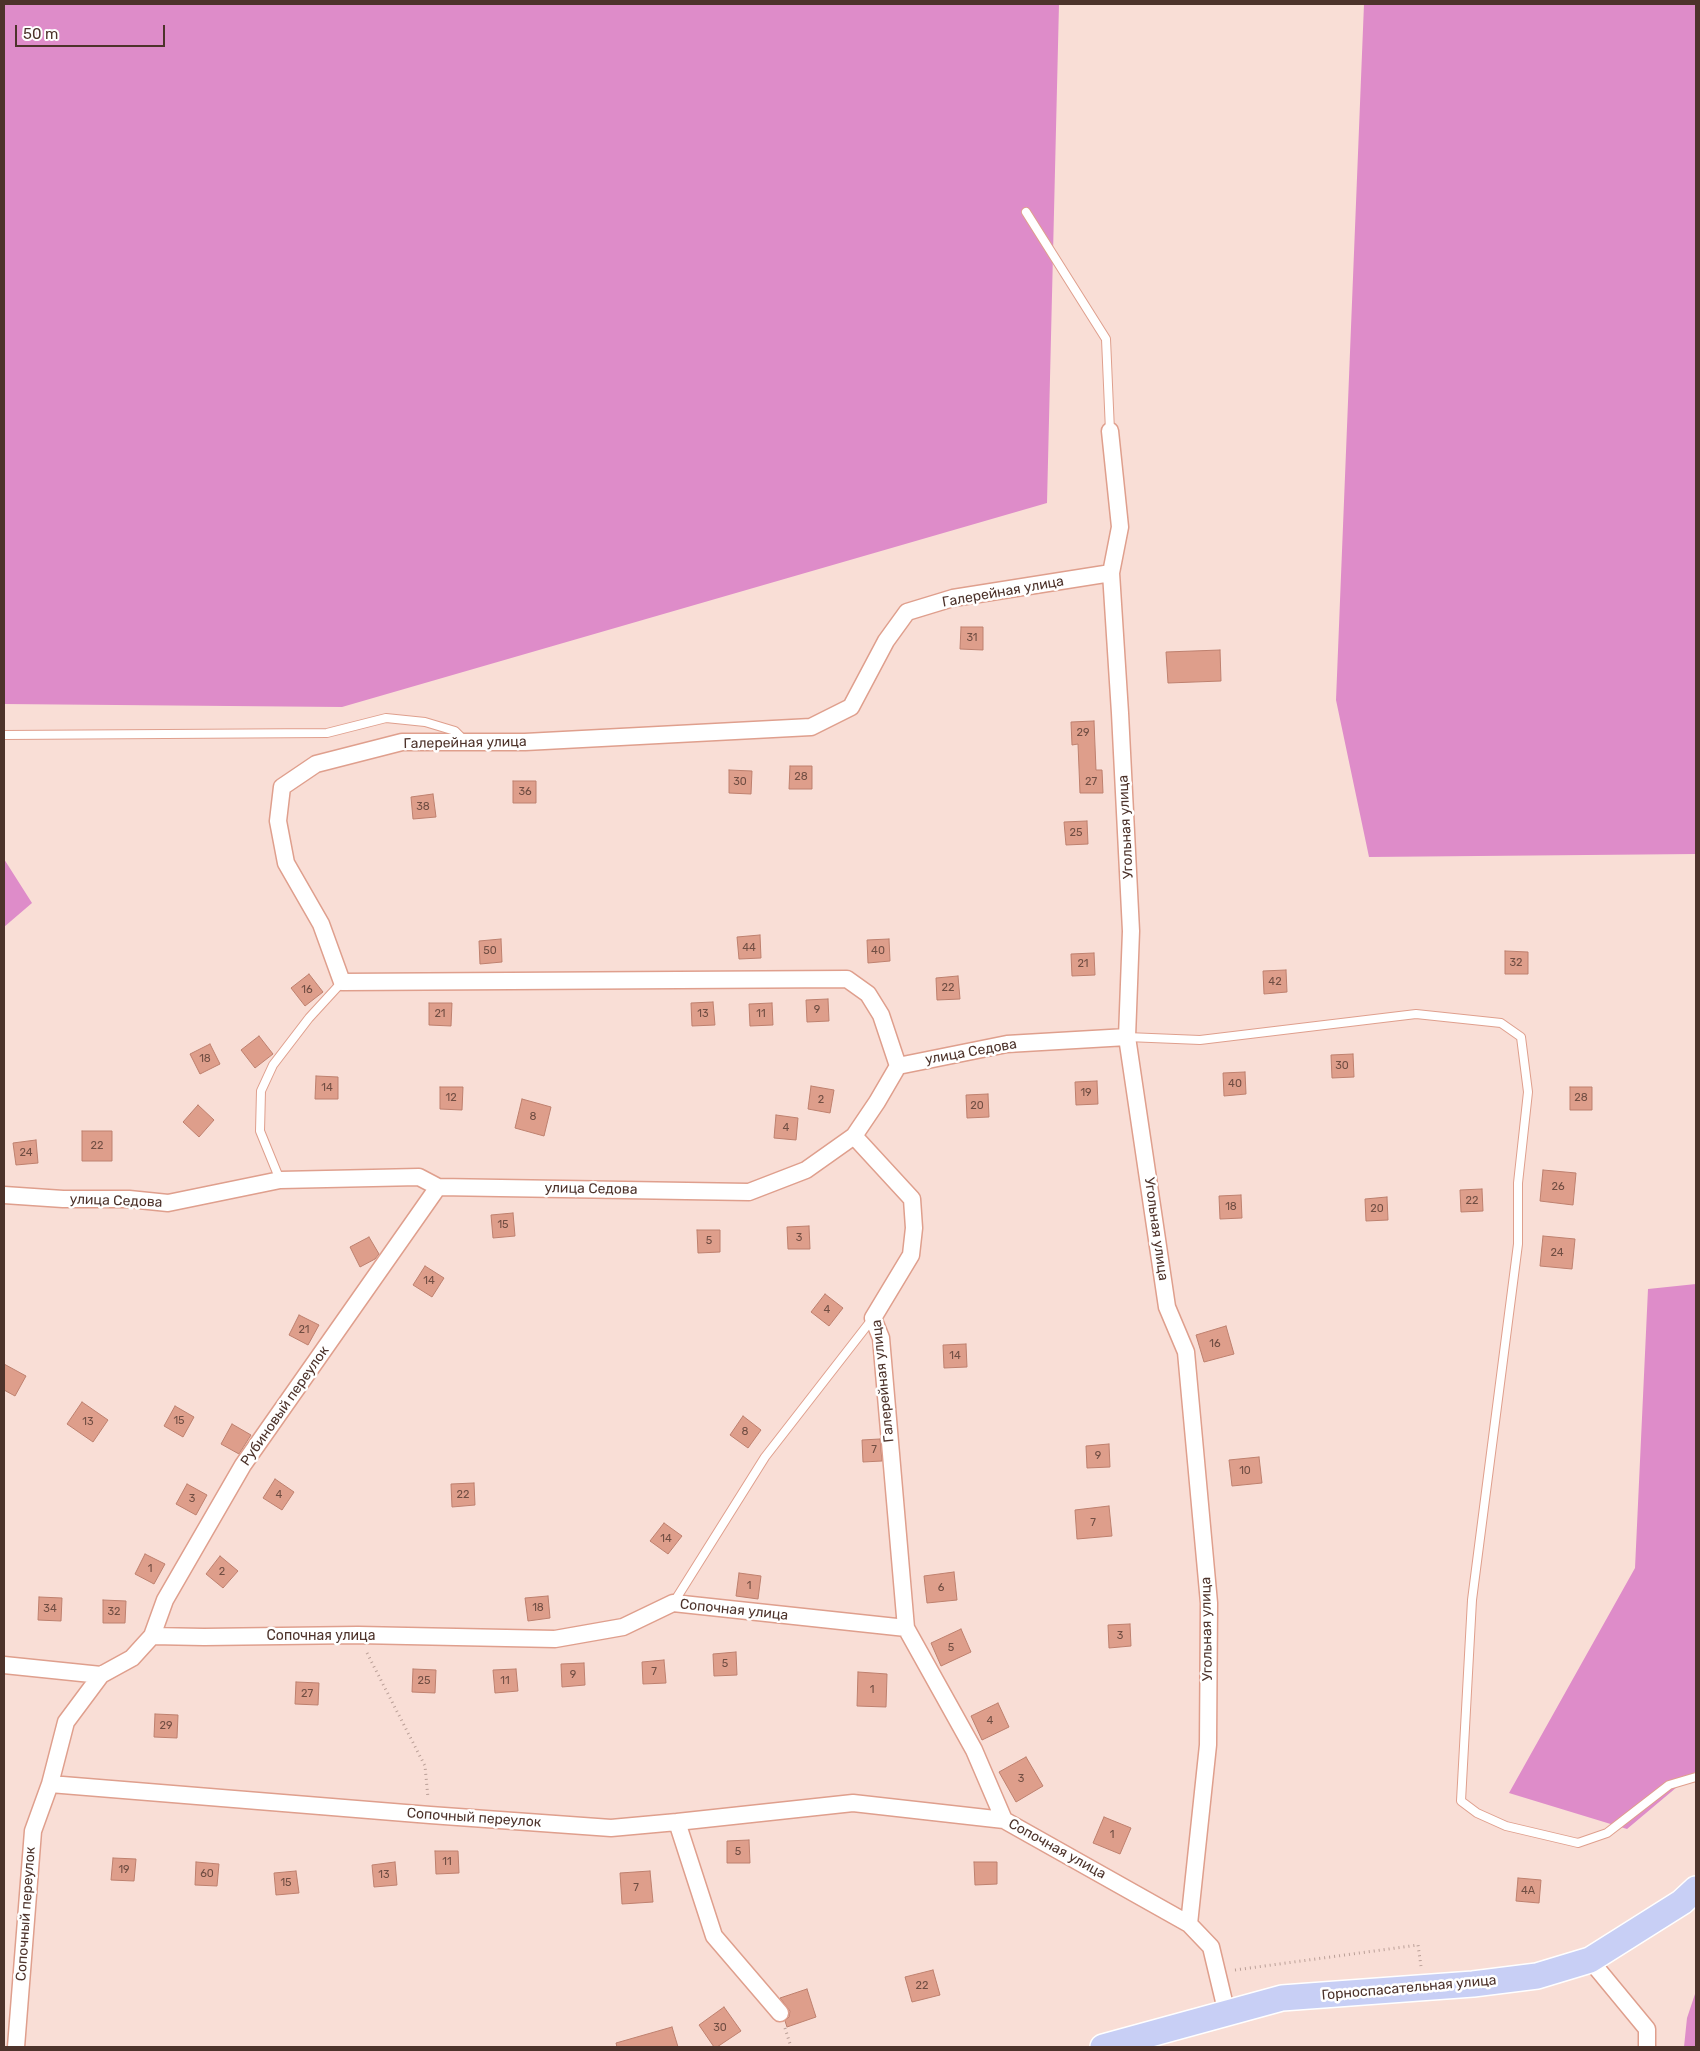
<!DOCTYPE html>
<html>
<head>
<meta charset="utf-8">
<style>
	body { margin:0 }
	#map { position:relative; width:1700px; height:2051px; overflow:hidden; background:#f9ded6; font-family:Rubik,sans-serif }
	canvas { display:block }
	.frame { position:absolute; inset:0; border:5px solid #4d332b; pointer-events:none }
	.scale { position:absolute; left:15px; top:25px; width:150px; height:22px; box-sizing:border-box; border:2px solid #4d332b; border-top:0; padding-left:6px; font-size:15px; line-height:18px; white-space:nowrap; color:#4d332b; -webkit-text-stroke:4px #fff; paint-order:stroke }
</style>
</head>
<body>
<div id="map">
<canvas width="1700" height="2051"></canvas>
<div class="frame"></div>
<div class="scale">50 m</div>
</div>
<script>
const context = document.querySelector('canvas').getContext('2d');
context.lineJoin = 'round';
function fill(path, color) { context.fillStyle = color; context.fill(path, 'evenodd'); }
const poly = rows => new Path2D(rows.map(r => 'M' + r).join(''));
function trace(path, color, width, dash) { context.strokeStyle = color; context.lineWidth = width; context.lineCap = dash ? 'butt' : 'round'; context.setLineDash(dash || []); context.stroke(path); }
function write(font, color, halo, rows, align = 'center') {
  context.font = font + ' Rubik,sans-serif'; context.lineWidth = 5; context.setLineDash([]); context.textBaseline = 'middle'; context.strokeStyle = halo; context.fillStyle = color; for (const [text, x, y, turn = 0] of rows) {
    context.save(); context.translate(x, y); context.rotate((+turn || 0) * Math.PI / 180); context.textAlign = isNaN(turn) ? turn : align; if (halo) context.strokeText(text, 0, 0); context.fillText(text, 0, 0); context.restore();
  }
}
const forest = poly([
	[4,4,1059,4,1047,503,342,707,4,704],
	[1364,4,1696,4,1696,854,1369,857,1336,700],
	[4,859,32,903,4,927],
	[1696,1284,1696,1771,1627,1829,1509,1793,1635,1568,1648,1289],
	[1696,1991,1696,2047,1684,2047,1687,2018]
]);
const building = poly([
	[961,627,983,627,983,650,960,649,961,627],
	[1220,650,1221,681,1168,683,1166,652,1220,650],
	[1094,721,1096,770,1102,770,1103,793,1080,793,1078,744,1072,745,1071,722,1094,721],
	[790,766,812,766,812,789,789,789,790,766],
	[729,770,752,771,751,794,729,793,729,770],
	[513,781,536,781,536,803,513,803,513,781],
	[433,794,436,817,413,819,411,797,433,794],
	[1087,821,1088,844,1066,845,1064,822,1087,821],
	[760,935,761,958,739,959,737,937,760,935],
	[501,939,502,962,480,964,479,941,501,939],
	[889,939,890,961,868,963,867,940,889,939],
	[1505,951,1528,952,1528,974,1505,974,1505,951],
	[1094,953,1095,975,1072,976,1071,954,1094,953],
	[1286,970,1287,992,1264,994,1263,971,1286,970],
	[309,974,323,992,305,1006,291,988,309,974],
	[958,976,960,999,937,1000,936,978,958,976],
	[828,999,829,1021,807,1022,806,1000,828,999],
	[713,1002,715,1025,692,1026,691,1003,713,1002],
	[429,1003,452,1003,451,1026,429,1025,429,1003],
	[772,1003,773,1025,750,1026,749,1004,772,1003],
	[259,1036,273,1054,255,1068,241,1050,259,1036],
	[210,1044,220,1064,200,1074,190,1054,210,1044],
	[1353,1054,1354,1077,1332,1078,1331,1055,1353,1054],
	[1245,1072,1246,1094,1224,1096,1223,1073,1245,1072],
	[316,1076,338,1077,338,1099,315,1099,316,1076],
	[1097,1081,1098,1104,1076,1105,1075,1082,1097,1081],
	[811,1086,834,1090,830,1113,808,1109,811,1086],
	[440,1087,463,1087,462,1110,440,1109,440,1087],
	[1570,1087,1592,1087,1592,1110,1570,1110,1570,1087],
	[988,1094,989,1117,967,1118,966,1095,988,1094],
	[522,1099,551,1107,544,1136,515,1128,522,1099],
	[198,1105,214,1120,199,1137,183,1122,198,1105],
	[776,1115,798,1118,796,1140,774,1138,776,1115],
	[82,1131,112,1131,112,1161,82,1161,82,1131],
	[36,1140,38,1163,16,1165,13,1143,36,1140],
	[1543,1170,1576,1173,1573,1205,1540,1201,1543,1170],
	[1482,1189,1483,1211,1461,1212,1460,1190,1482,1189],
	[1241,1195,1242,1218,1220,1219,1219,1196,1241,1195],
	[1387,1197,1388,1220,1366,1221,1365,1199,1387,1197],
	[513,1213,515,1236,493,1238,491,1215,513,1213],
	[809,1226,810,1249,788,1249,787,1227,809,1226],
	[697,1230,720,1230,720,1252,698,1253,697,1230],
	[1543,1236,1575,1239,1572,1269,1540,1266,1543,1236],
	[369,1237,379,1254,375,1259,360,1267,350,1247,369,1237],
	[425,1266,444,1278,432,1297,413,1285,425,1266],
	[825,1294,843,1308,829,1326,811,1312,825,1294],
	[299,1315,319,1325,308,1345,289,1335,299,1315],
	[1226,1326,1234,1354,1204,1362,1196,1335,1226,1326],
	[966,1344,967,1367,944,1368,943,1345,966,1344],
	[4,1364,26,1376,15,1396,4,1390,4,1364],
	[82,1402,108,1420,93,1442,67,1424,82,1402],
	[175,1406,194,1417,183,1437,164,1426,175,1406],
	[743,1416,761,1430,748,1448,730,1435,743,1416],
	[232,1424,251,1435,239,1454,221,1444,232,1424],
	[880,1439,882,1461,863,1462,862,1440,880,1439],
	[1109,1444,1110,1467,1087,1468,1086,1446,1109,1444],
	[1259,1457,1262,1483,1232,1486,1229,1460,1259,1457],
	[275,1479,294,1492,282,1510,263,1498,275,1479],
	[474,1483,475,1505,452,1507,451,1484,474,1483],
	[187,1484,207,1495,196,1515,176,1504,187,1484],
	[1109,1506,1112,1536,1077,1539,1075,1510,1109,1506],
	[664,1523,682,1536,668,1554,650,1541,664,1523],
	[145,1554,165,1564,154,1584,135,1574,145,1554],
	[220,1556,238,1571,223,1588,206,1574,220,1556],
	[954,1572,957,1600,927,1603,924,1576,954,1572],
	[739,1573,761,1576,758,1599,736,1596,739,1573],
	[548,1596,550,1618,528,1621,525,1598,548,1596],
	[39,1597,62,1598,61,1621,38,1620,39,1597],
	[103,1600,126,1601,125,1623,103,1623,103,1600],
	[1130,1624,1131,1646,1109,1648,1108,1625,1130,1624],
	[961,1629,971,1652,941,1666,931,1643,961,1629],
	[736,1652,737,1675,714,1676,713,1654,736,1652],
	[664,1660,666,1683,643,1684,642,1662,664,1660],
	[584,1663,585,1685,562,1687,561,1664,584,1663],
	[413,1669,436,1670,435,1693,412,1692,413,1669],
	[516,1669,518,1691,495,1693,493,1670,516,1669],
	[858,1672,887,1674,886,1707,857,1706,858,1672],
	[296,1682,319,1683,318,1705,295,1704,296,1682],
	[998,1703,1009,1727,982,1740,971,1716,998,1703],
	[155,1714,178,1715,177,1738,154,1737,155,1714],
	[1026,1757,1043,1786,1016,1802,999,1772,1026,1757],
	[1104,1817,1131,1828,1120,1854,1093,1843,1104,1817],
	[749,1840,750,1863,727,1863,727,1841,749,1840],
	[435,1851,458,1851,459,1873,436,1874,435,1851],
	[113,1858,136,1859,134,1881,111,1880,113,1858],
	[196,1862,219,1864,217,1886,195,1885,196,1862],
	[395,1862,397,1885,374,1887,372,1865,395,1862],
	[974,1862,997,1862,997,1884,975,1885,974,1862],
	[296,1871,299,1893,276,1895,274,1873,296,1871],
	[650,1871,653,1902,622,1904,620,1873,650,1871],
	[1518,1878,1541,1880,1539,1903,1516,1901,1518,1878],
	[933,1970,940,1995,912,2002,905,1977,933,1970],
	[807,1989,816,2017,787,2027,785,2021,789,2017,790,2011,780,1998,807,1989],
	[724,2007,741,2031,717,2047,714,2047,699,2025,724,2007],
	[672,2027,678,2047,617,2047,616,2043,672,2027]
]);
const path = poly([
	[367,1653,425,1766,428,1798],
	[1235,1970,1418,1945,1421,1966],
	[785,2028,791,2047]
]);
const service = poly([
	[1026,212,1106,339,1110,431],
	[4,735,327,733,386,718,425,722,455,731,461,737,461,742],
	[1127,1037,1200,1040,1416,1014,1501,1023,1521,1037,1528,1092,1518,1183,1518,1244,1472,1600,1461,1801,1477,1813,1506,1826,1578,1843,1607,1833,1669,1785,1696,1777],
	[280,1180,260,1131,261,1091,273,1065,309,1018,342,982],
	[674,1602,765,1457,873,1318]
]);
const minor = poly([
	[1110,431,1120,527,1111,573,1120,713,1131,931,1127,1037,1167,1307,1186,1352,1209,1603,1208,1745,1189,1924,1211,1947,1227,2014],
	[898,1066,881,1015,868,994,847,979,342,982,321,924,286,863,278,821,282,787,316,764,402,742,525,742,811,727,851,707,886,641,907,612,953,598,1111,573],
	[854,1136,912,1199,914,1228,911,1255,873,1318,881,1338,906,1628],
	[4,1195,63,1199,129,1199,168,1203,280,1180,419,1177,438,1187,749,1192,806,1170,854,1136,877,1102,898,1066,1007,1044,1127,1037],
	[152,1636,165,1600,243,1465,438,1187],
	[4,1665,101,1675,132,1658,152,1636,204,1637,358,1635,555,1639,623,1627,673,1603,906,1628,974,1750,1004,1820,1189,1924],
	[50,1784,430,1815,611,1828,677,1822,714,1936,780,2013],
	[677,1822,853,1803,1004,1820],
	[1590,1960,1647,2029,1647,2047],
	[16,2047,33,1831,50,1784,66,1722,101,1675]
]);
const primary = poly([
	[1103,2047,1282,1998,1473,1984,1537,1976,1590,1960,1682,1902,1696,1889]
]);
const numberNames = [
	["31",972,638],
	["29",1083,733],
	["28",801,777],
	["30",740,782],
	["27",1091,782],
	["36",525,792],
	["38",423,807],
	["25",1076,833],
	["44",749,948],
	["50",490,951],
	["40",878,951],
	["32",1516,963],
	["21",1083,964],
	["42",1275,982],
	["22",948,988],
	["16",307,990],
	["9",817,1010],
	["21",440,1014],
	["13",703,1014],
	["11",761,1014],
	["18",205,1059],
	["30",1342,1066],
	["40",1235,1084],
	["14",327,1088],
	["19",1086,1093],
	["12",451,1098],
	["28",1581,1098],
	["2",821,1100],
	["20",977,1106],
	["8",533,1117],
	["4",786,1128],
	["22",97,1146],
	["24",26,1153],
	["26",1558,1187],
	["22",1472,1201],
	["18",1231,1207],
	["20",1377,1209],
	["15",503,1225],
	["3",799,1238],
	["5",709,1241],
	["24",1557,1253],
	["14",429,1281],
	["4",827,1310],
	["21",304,1330],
	["16",1215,1344],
	["14",955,1356],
	["15",179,1421],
	["13",88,1422],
	["8",745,1432],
	["7",874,1450],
	["9",1098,1456],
	["10",1245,1471],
	["4",279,1495],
	["22",463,1495],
	["3",192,1499],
	["7",1093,1523],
	["14",666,1539],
	["1",150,1569],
	["2",222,1572],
	["1",749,1586],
	["6",941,1588],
	["18",538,1608],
	["34",50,1609],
	["32",114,1612],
	["3",1120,1636],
	["5",951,1648],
	["5",725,1664],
	["7",654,1672],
	["9",573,1675],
	["25",424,1681],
	["11",505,1681],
	["1",872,1690],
	["27",307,1694],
	["4",990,1721],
	["29",166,1726],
	["3",1021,1779],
	["1",1112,1835],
	["5",738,1852],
	["11",447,1862],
	["19",124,1870],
	["60",207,1874],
	["13",384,1875],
	["15",286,1883],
	["7",636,1888],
	["4А",1528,1891],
	["22",922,1986],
	["30",720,2028]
];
const streetNames = [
	["Галерейная улица",1003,592,-10],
	["Галерейная улица",465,743,-1],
	["Угольная улица",1126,827,-93],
	["улица Седова",971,1052,-10],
	["улица Седова",591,1189,1],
	["улица Седова",116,1201,2],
	["Угольная улица",1156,1229,82],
	["Галерейная улица",883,1381,-96],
	["Рубиновый переулок",285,1406,-55],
	["Сопочная улица",734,1610,6],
	["Угольная улица",1207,1629,-91],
	["Сопочная улица",321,1636],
	["Сопочный переулок",474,1818,4],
	["Сопочная улица",1057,1849,29],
	["Сопочный переулок",26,1914,-86],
	["Горноспасательная улица",1409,1988,-5]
];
fill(forest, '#de8cc9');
fill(building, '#de9e8b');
trace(building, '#be806e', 1);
trace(service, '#df9f8d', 10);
trace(minor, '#df9f8d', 19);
trace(primary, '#fff', 28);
trace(path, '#ba9f97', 3, [1, 4]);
trace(service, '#fff', 8);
trace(minor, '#fff', 16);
trace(primary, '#c8cff5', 25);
write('11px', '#714e43', null, numberNames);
write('14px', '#4d332b', '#fff', streetNames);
</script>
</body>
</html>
